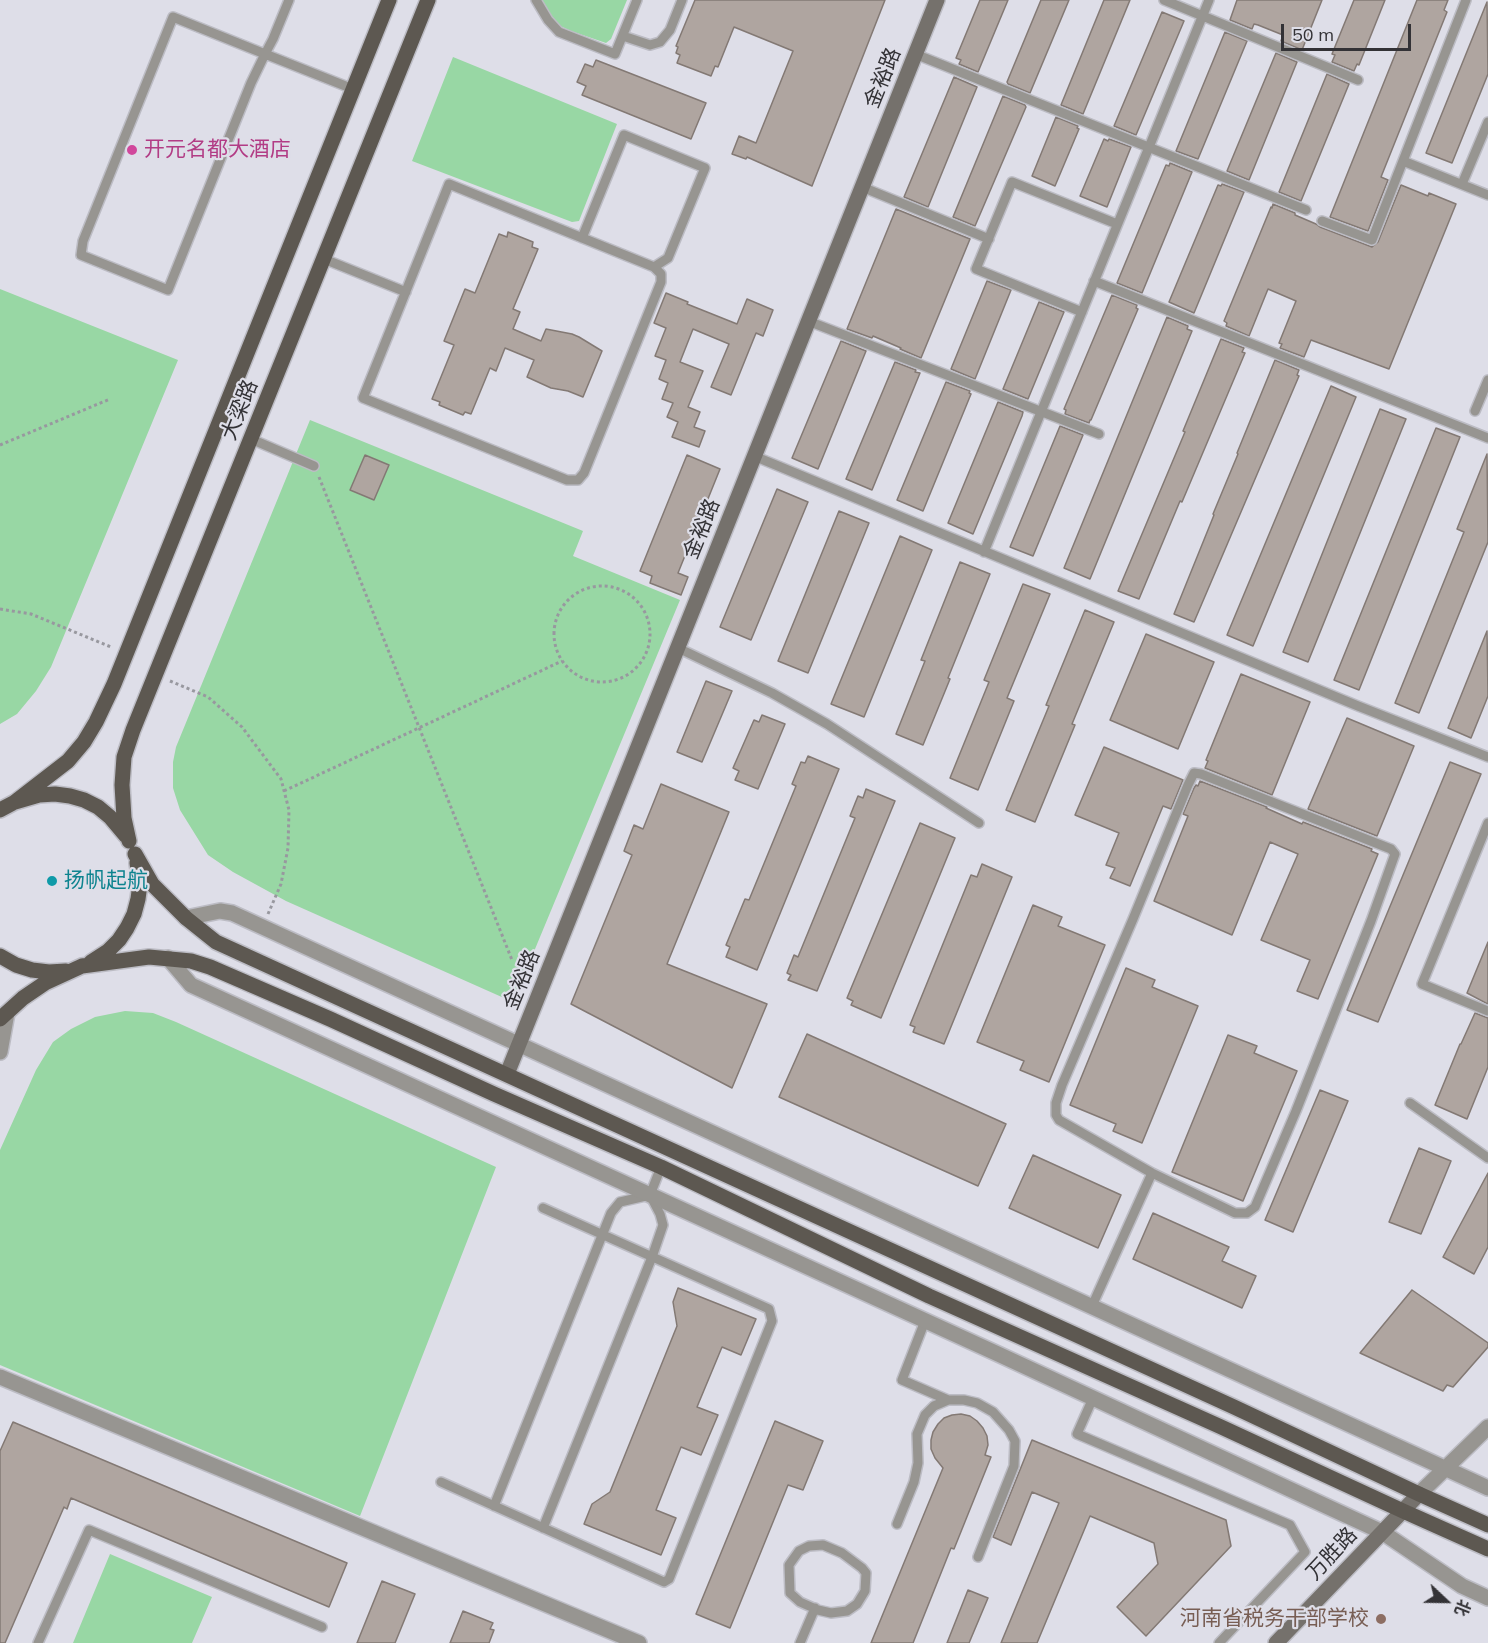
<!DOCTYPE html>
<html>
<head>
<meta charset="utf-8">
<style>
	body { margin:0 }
	#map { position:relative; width:1488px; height:1643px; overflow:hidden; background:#dedee8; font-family:Mulish,"Noto Sans SC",sans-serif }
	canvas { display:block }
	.north { position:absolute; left:1416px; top:1571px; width:60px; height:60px; -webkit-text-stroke:4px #dedee8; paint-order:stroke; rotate:112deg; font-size:16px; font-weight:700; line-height:24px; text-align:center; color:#333236 }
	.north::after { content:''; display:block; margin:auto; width:21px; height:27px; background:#333236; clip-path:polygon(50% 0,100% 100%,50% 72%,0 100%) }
	.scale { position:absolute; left:1281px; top:24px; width:130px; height:27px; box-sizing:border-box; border:3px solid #333236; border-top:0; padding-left:8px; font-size:18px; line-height:21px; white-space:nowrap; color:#333236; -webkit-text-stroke:4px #dedee8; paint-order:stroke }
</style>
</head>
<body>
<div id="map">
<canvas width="1488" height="1643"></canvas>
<div class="north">北</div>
<div class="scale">50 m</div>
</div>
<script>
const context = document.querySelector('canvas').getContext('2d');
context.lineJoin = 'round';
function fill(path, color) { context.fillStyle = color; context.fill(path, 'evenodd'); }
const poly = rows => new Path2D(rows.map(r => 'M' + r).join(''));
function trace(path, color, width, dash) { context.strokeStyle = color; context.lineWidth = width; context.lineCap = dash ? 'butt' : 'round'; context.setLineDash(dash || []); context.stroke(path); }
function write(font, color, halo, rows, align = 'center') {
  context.font = font + ' Mulish,"Noto Sans SC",sans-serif'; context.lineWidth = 4.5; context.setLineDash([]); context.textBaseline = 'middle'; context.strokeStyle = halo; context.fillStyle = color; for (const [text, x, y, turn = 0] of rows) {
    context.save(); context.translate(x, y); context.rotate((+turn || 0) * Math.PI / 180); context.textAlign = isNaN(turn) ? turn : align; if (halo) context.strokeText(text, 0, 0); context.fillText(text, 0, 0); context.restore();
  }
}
const green = poly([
	[543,0,627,0,611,39,606,43,571,31,556,24,543,6],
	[453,57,617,124,579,221,572,222,412,161],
	[0,289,178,360,51,667,36,691,17,714,0,724],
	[310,420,583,531,573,556,680,600,513,1002,286,901,233,872,208,855,180,810,173,788,173,762,176,747],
	[125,1011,153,1013,176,1022,496,1167,360,1516,0,1365,0,1150,36,1070,53,1042,71,1029,95,1017],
	[110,1554,212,1597,192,1643,73,1643]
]);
const building = poly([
	[695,0,885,0,812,186,747,157,746,159,732,154,739,136,756,143,793,51,734,27,718,67,715,66,711,76,677,63,680,55,676,53,678,47,676,46,695,0],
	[980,0,1008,0,978,72,959,64,961,60,956,58,980,0],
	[1041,0,1069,0,1030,93,1008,84,1007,82,1041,0],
	[1104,0,1130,0,1083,114,1061,105,1104,0],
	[1237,0,1322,0,1302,50,1281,41,1283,35,1258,25,1254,24,1252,29,1230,20,1237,0],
	[1354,0,1385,0,1359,65,1357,64,1354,71,1332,62,1335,55,1332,54,1354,0],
	[1417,0,1448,0,1444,10,1447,12,1381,177,1388,180,1368,231,1330,217,1417,0],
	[1487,2,1488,74,1452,163,1426,153,1487,2],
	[1162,12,1184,21,1136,135,1114,126,1162,12],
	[1225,32,1247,41,1198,159,1176,151,1225,32],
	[1276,53,1297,62,1249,180,1227,171,1276,53],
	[596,60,706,103,691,139,582,95,586,86,577,82,585,64,593,67,596,60],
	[1327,74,1349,84,1301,201,1279,192,1327,74],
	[954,77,977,87,928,207,904,197,954,77],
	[1003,96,1025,105,1026,107,975,226,953,217,1003,96],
	[1056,117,1078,126,1077,128,1079,129,1055,186,1032,176,1056,117],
	[1104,139,1108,141,1109,139,1131,147,1107,207,1080,196,1104,139],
	[1170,163,1192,172,1142,293,1117,283,1166,165,1169,166,1170,163],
	[1222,184,1244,192,1194,313,1169,302,1218,185,1221,186,1222,184],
	[1401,185,1428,196,1429,193,1456,204,1389,369,1311,340,1304,357,1280,348,1282,344,1279,343,1296,301,1268,289,1249,336,1226,326,1227,323,1224,321,1271,207,1272,208,1273,204,1295,213,1295,215,1316,224,1320,227,1372,247,1378,242,1401,185],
	[896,209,970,239,921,358,900,349,901,348,873,336,872,338,847,329,896,209],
	[508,232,533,242,532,247,538,249,513,309,520,312,513,329,541,341,546,329,572,334,579,337,602,351,583,397,568,391,551,388,527,377,534,360,505,348,496,371,490,368,471,414,465,412,463,415,439,405,440,402,432,399,454,345,444,341,465,289,475,293,499,234,507,237,508,232],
	[987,281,1011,290,975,379,951,369,987,281],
	[666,293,688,302,687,304,737,324,747,299,773,310,763,336,756,333,731,395,711,387,729,344,693,329,680,362,703,371,688,407,700,412,694,427,705,431,699,447,672,437,678,422,667,417,673,403,662,399,668,383,659,379,666,360,655,356,666,328,654,323,666,293],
	[1112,295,1137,305,1136,308,1138,309,1091,420,1090,420,1089,423,1065,414,1066,410,1064,409,1112,295],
	[1039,302,1064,312,1028,399,1003,389,1039,302],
	[1167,317,1188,326,1187,329,1192,331,1090,579,1064,568,1167,317],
	[1221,339,1244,348,1242,352,1245,353,1182,502,1180,501,1139,599,1118,591,1185,432,1183,431,1221,339],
	[841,341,866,351,818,469,792,458,841,341],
	[1275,360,1299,370,1297,375,1299,376,1194,622,1174,614,1214,515,1213,514,1238,454,1237,453,1275,360],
	[895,362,916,370,915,372,920,373,872,490,846,479,895,362],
	[946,382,970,391,969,393,971,394,923,511,897,500,946,382],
	[1331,386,1356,397,1253,646,1227,635,1331,386],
	[998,402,1023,412,1022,416,973,534,948,523,998,402],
	[1380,409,1406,419,1308,662,1283,652,1380,409],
	[1060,426,1083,435,1033,556,1010,547,1060,426],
	[1436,428,1460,437,1359,690,1334,680,1436,428],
	[1487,454,1488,542,1419,713,1395,703,1464,532,1457,529,1487,454],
	[365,455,389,465,374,500,350,490,365,455],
	[687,455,720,469,678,573,688,577,681,595,650,583,652,576,640,571,687,455],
	[777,489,808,502,751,640,720,627,777,489],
	[839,511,869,523,808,673,778,661,839,511],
	[900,536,932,550,864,717,831,704,900,536],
	[960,562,990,574,948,678,950,679,923,745,896,734,925,661,921,660,960,562],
	[1023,584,1050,594,1007,698,1014,701,978,790,950,778,989,682,984,680,1023,584],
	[1085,610,1114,622,1072,724,1075,725,1035,822,1006,810,1049,706,1046,705,1085,610],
	[1487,631,1488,696,1471,738,1448,728,1487,631],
	[1146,634,1214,662,1178,749,1110,720,1146,634],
	[1241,674,1310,702,1272,795,1205,768,1208,761,1206,760,1241,674],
	[706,681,732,691,702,762,677,752,706,681],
	[762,715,785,724,758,789,735,780,739,771,733,768,754,720,759,722,762,715],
	[1347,718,1414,746,1377,836,1308,809,1347,718],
	[1104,747,1183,780,1171,809,1163,806,1130,886,1110,878,1115,868,1106,865,1119,833,1075,815,1104,747],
	[808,756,839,769,757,970,726,957,730,947,726,945,745,899,749,900,796,786,792,784,801,762,805,763,808,756],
	[1450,762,1481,774,1378,1022,1347,1010,1450,762],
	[1200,781,1267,807,1266,808,1302,824,1303,822,1372,849,1371,851,1378,854,1318,999,1297,991,1310,960,1261,940,1298,854,1270,842,1232,935,1154,901,1188,816,1183,814,1194,788,1196,785,1198,786,1200,781],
	[661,784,729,812,667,964,767,1004,732,1088,571,1004,632,855,624,851,634,825,643,829,661,784],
	[866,789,895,801,817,991,788,980,791,975,787,973,794,955,798,957,855,818,850,816,858,796,863,798,866,789],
	[920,823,955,838,881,1018,851,1005,853,1001,847,998,920,823],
	[982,864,1012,877,944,1044,913,1032,915,1027,910,1025,971,875,977,877,982,864],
	[1033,905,1062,917,1058,926,1105,945,1049,1082,1020,1070,1024,1061,977,1042,1033,905],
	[1488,942,1488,1004,1467,993,1488,942],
	[1126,968,1155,980,1152,987,1198,1006,1142,1143,1113,1131,1116,1124,1070,1105,1126,968],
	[1475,1013,1488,1018,1488,1067,1467,1119,1435,1105,1460,1044,1461,1044,1475,1013],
	[807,1034,1006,1124,978,1186,779,1097,807,1034],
	[1228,1035,1257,1046,1254,1053,1297,1071,1243,1201,1172,1172,1228,1035],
	[1320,1090,1348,1101,1293,1232,1265,1220,1320,1090],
	[1419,1148,1451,1161,1421,1234,1389,1222,1419,1148],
	[1033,1155,1121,1195,1098,1248,1009,1208,1033,1155],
	[1488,1173,1488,1247,1474,1274,1443,1257,1488,1173],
	[1153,1213,1229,1247,1222,1261,1256,1276,1242,1308,1133,1259,1153,1213],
	[678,1288,756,1319,741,1355,722,1347,697,1407,718,1415,701,1455,681,1447,656,1510,676,1518,661,1555,584,1524,592,1504,610,1492,677,1326,673,1302,678,1288],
	[1412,1290,1488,1343,1488,1347,1453,1387,1447,1385,1443,1391,1360,1353,1412,1290],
	[961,1414,970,1416,977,1421,983,1428,987,1436,988,1445,985,1455,991,1457,954,1549,951,1548,913,1643,871,1643,943,1468,935,1458,931,1449,931,1440,933,1432,938,1424,944,1418,952,1415,961,1414],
	[775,1421,823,1441,803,1490,788,1485,730,1628,696,1614,775,1421],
	[13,1422,347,1563,329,1607,71,1498,67,1509,64,1507,5,1643,0,1643,0,1451,13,1422],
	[1032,1440,1226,1520,1231,1546,1146,1636,1117,1607,1158,1564,1154,1543,1090,1516,1037,1643,1001,1643,1059,1503,1032,1492,1011,1545,993,1537,1032,1440],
	[382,1581,415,1594,395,1643,357,1643,382,1581],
	[968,1590,988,1598,969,1643,947,1643,968,1590],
	[463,1611,493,1623,490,1629,494,1630,489,1643,450,1643,463,1611]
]);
const path = poly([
	[0,445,110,399],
	[319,477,512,960],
	'554 634a48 48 0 1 1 96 0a48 48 0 1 1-96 0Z',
	[0,609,31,614,111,647],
	[170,681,208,697,242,727,281,779,289,810,288,848,281,884,268,914],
	[284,791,562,661]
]);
const lane = poly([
	[289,0,273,39,265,54,251,83,168,290,81,255,83,241,173,17,265,54,353,89],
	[536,0,548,20,559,32,615,54,637,0],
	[1164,0,1358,80],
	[623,36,650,45,660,42,670,30,682,0],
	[915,54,1306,210],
	[1403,161,1488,195],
	[449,184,654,267,661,274,661,282,584,473,578,480,567,480,363,398,449,184],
	[1462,184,1488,122],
	[862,187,989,239],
	[1322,221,1372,240,1466,0],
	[582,238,624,135,705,168,668,258,654,267],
	[324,259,406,292],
	[1094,281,1488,438],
	[1082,312,976,269,1012,182,1117,224],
	[808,321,1099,434],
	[1475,411,1488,380],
	[251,439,314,466],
	[754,456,1358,706,1488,757],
	[984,552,1209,0],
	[678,648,772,693,827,724,979,823],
	[1194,773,1201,774,1391,849,1395,854,1371,921,1296,1111,1255,1207,1247,1213,1235,1213,1152,1173,1059,1120,1056,1115,1056,1103,1062,1085,1133,919,1188,785,1194,773],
	[1488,823,1422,984,1488,1011],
	[1410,1103,1488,1158],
	[650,1195,661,1167],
	[1092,1306,1152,1173],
	[925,1321,902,1380,948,1400,964,1400,977,1403,993,1412,1009,1430,1015,1441,1014,1466,978,1557],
	[1093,1398,1077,1434,1290,1525,1305,1552,1219,1643],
	[441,1482,664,1582,669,1579,772,1321,769,1309,543,1208],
	[494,1506,611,1213,620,1202,650,1195,660,1214,663,1225,652,1257,543,1528],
	[897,1524,914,1482,918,1463,917,1434,925,1415,934,1406,948,1400],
	[823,1545,842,1553,862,1568,866,1573,865,1591,857,1604,847,1611,831,1613,818,1610,800,1602,790,1593,789,1565,799,1551,809,1546,823,1545],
	[38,1643,89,1530,322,1627],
	[800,1643,815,1608]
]);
const street = poly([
	[186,918,220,911,232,913,1488,1488],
	[168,958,191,985,998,1354,1382,1532,1462,1586,1488,1598],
	[0,1052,7,1013],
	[0,1377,639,1643],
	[1419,1494,1488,1427]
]);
const secondary = poly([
	[507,1074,937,0],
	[1276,1643,1419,1494]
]);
const primary = poly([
	[15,802,68,761,84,742,96,722,114,684,389,0],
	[0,810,15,802,39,795,55,794,70,796,84,800,98,807,110,817,126,836],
	[129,841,124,818,122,785,124,757,133,730,428,0],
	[135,854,152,884,186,918,216,942,1234,1407,1419,1494,1488,1525],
	[0,956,16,965,32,970,49,972,66,971],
	[91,962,108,951,119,940,127,928,134,914,138,899,140,884,137,863],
	[0,1019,23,998,45,983,82,966,149,957,191,961,210,967,330,1019,494,1094,661,1167,929,1296,1219,1426,1403,1511,1488,1549]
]);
const markers = [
	[132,150,6,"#d1479c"],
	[52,881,6,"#0f9aa8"],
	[1381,1619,6,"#8d6e63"]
];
const streetNames = [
	["金裕路",883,78,-68],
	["大梁路",240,410,-68],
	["金裕路",702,529,-68],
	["金裕路",522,980,-68],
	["万胜路",1332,1554,-47]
];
const hotelNames = [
	["开元名都大酒店",144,150]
];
const cultureNames = [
	["扬帆起航",64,881]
];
const educationNames = [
	["河南省税务干部学校",1369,1619]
];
fill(green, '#98d7a4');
fill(building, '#afa5a0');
trace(building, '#837974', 1.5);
trace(lane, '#bcbcc4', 12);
trace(street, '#bcbcc4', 18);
trace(secondary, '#bcbcc4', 18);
trace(primary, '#bcbcc4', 18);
trace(path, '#98989f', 3, [3, 3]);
trace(lane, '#979591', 9);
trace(street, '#979591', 15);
trace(secondary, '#75716c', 15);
trace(primary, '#5d5851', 15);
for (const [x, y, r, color] of markers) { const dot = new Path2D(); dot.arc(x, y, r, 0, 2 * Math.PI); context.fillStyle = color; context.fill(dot); trace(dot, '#dedee8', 2); }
write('21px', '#333236', '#dedee8', streetNames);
write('21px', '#b23c85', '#dedee8', hotelNames, 'left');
write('21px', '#0d838f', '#dedee8', cultureNames, 'left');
write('21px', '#785e54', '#dedee8', educationNames, 'right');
</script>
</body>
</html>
